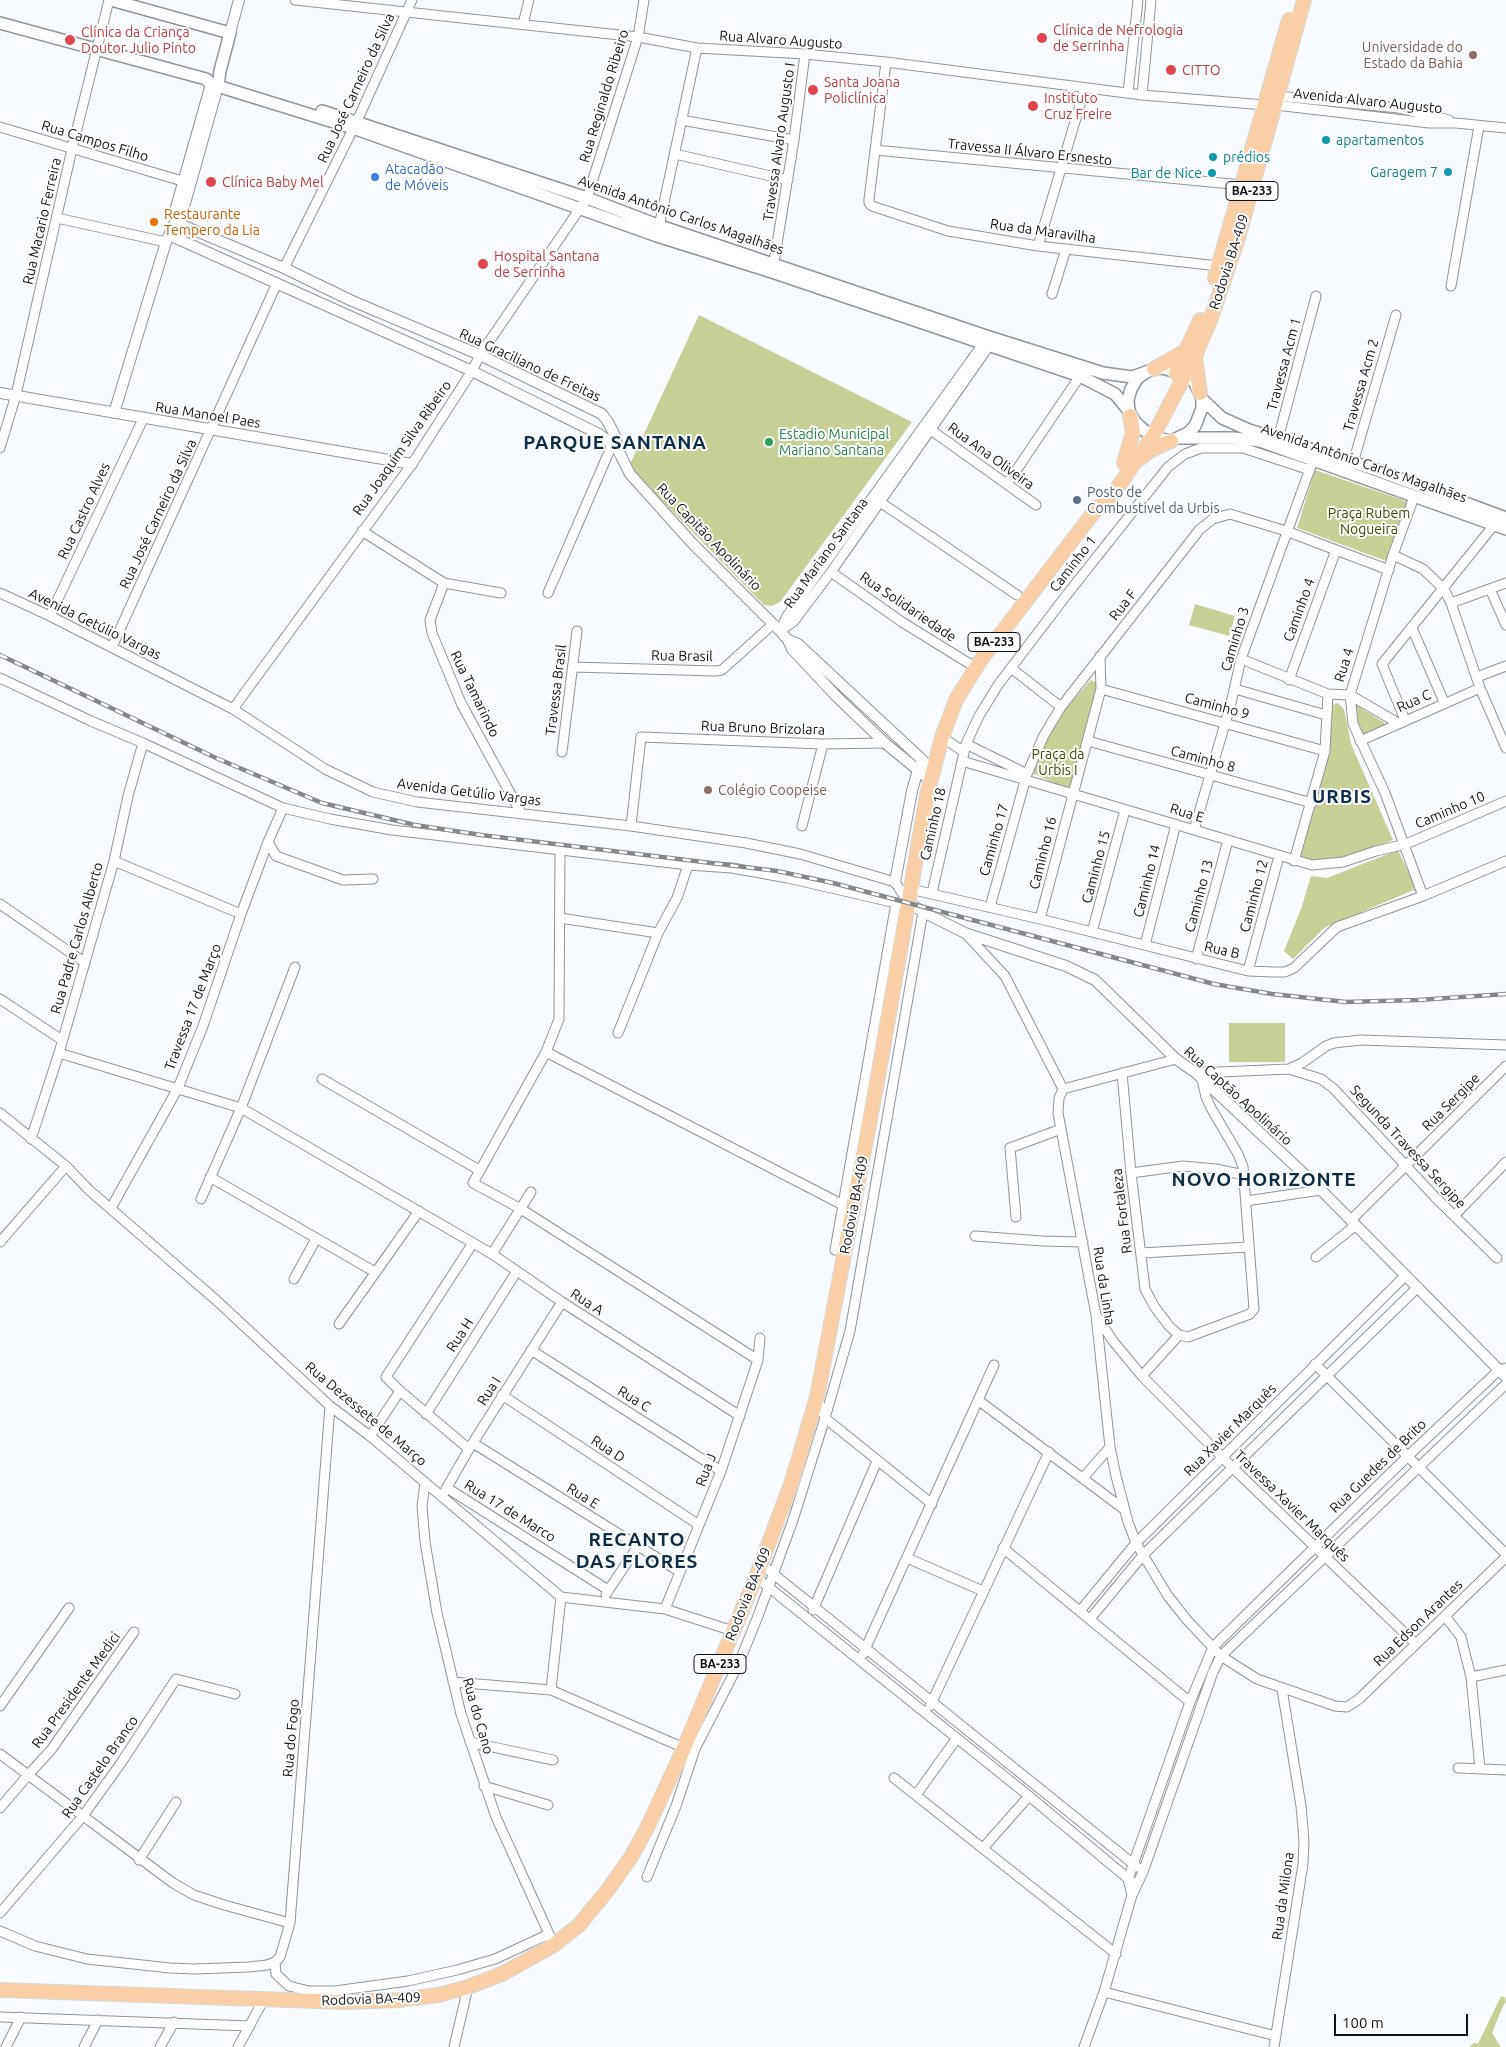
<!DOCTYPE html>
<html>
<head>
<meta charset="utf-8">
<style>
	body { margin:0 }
	#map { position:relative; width:1506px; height:2047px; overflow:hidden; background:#f8fbff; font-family:Ubuntu,sans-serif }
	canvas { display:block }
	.scale { position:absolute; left:1334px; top:2014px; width:134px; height:22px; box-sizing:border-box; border:2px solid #0e1114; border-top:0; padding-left:6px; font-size:15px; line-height:18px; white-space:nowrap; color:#0e1114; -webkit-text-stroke:4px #fff; paint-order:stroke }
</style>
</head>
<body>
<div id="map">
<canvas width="1506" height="2047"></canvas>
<div class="scale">100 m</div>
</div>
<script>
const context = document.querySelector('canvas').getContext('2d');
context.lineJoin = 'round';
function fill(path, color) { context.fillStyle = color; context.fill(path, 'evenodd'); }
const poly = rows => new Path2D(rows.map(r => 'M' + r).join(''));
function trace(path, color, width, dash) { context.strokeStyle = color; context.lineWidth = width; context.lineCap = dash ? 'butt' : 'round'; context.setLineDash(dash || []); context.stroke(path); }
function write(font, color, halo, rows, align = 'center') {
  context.font = font + ' Ubuntu,sans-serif'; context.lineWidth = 4; context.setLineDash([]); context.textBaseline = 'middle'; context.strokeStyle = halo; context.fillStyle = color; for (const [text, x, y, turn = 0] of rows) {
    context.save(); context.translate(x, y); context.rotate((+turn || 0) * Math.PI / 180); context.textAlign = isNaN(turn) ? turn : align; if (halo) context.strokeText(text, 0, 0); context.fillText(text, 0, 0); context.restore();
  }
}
const green = poly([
	[699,315,912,422,780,602,772,606,764,605,633,471,631,462],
	[1315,470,1409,502,1389,562,1297,528],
	[1195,604,1235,616,1229,636,1189,625],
	[1091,680,1101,685,1071,791,1030,772,1062,713],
	[1338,703,1344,709,1351,744,1393,840,1346,860,1331,864,1300,858,1326,755,1330,706],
	[1353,703,1357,704,1364,710,1388,725,1356,739],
	[1398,850,1416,889,1324,928,1293,959,1284,951,1301,909,1311,876,1327,878],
	[1229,1023,1285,1023,1285,1062,1229,1062],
	[1501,1996,1505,1997,1506,2002,1502,2008,1492,2033,1501,2047,1469,2047,1474,2043,1478,2044]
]);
const minor = poly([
	[295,0,638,37,697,48,805,54,886,62,1142,95,1265,105],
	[523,24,529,0],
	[886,62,869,199,869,203,872,206,948,231,1038,246,1219,266],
	[1128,93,1138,0],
	[1142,95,1151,0],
	[1278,96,1399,108,1449,120],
	[1276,105,1429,123,1456,123,1506,128],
	[681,120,794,140],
	[0,127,189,183],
	[875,150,1242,185],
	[675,154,788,180],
	[57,218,166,242],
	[658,231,697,48],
	[1038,246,1085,88],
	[284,268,357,121,412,0],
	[773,268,794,140,805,54],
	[1451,286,1479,126],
	[1052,294,1066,249],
	[931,430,1036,505],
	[1278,439,1316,296],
	[0,448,16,395,72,149,109,0],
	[1353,463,1396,315],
	[1007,484,1080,376],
	[1414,497,1393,555,1350,695,1353,724,1385,793,1423,896],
	[880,502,1017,595],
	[362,531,444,583,430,620,432,633,461,703,521,813],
	[1393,555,1423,569,1444,589,1451,603,1480,688,1506,748],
	[831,572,902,622,970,664],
	[444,583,501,593],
	[1490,589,1506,625],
	[0,593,50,616,233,709,325,769,373,792,417,802,631,826,746,843,800,854,895,882,908,902],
	[548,593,615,438],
	[1451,603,1506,583],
	[50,616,143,419],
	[1412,628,1444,702],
	[780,631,794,621,831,572,989,346],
	[780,631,787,616,983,344],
	[112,647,277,283],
	[1241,659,1328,694,1350,695,1398,723],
	[573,667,715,671,722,670,773,624],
	[1011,668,1061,707],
	[1477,677,1506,666],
	[0,678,91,721,143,743,283,808,330,819,392,830,688,865,732,868,788,878,896,903,907,908],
	[1289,680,1336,550],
	[1101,689,1325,751],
	[1235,689,1326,715],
	[233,709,412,464,472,371,480,355,587,198,638,37,644,0],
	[1405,720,1382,664,1494,525],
	[942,737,964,752],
	[1088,741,1312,803],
	[1360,741,1480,688],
	[966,744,1027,774],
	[562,752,577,631],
	[962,761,1312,865,1343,862,1376,851,1406,844,1506,801],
	[631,826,641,737,823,744,885,743],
	[802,826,823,744],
	[1194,830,1231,703,1241,659,1311,466],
	[268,842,276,856,343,880,373,879],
	[560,849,559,1019,546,1052,473,1183,521,1209,758,1360],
	[114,861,241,914],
	[1294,861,1325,751,1328,694],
	[910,889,1040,919,1248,971,1274,972,1285,972,1294,968,1337,927,1423,896,1506,861],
	[932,893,966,744,979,716,998,685,1065,597,1168,467,1185,454,1201,448,1243,448,1310,470],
	[0,904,84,962],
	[990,907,1027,774,1044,735,1061,707,1200,529,1213,519,1230,514,1286,531,1389,570],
	[560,918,658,933,677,898,688,865],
	[1040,919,1101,689,1100,656],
	[1092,932,1125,810],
	[965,933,1005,976,1063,1089,1059,1098,1058,1113,1096,1315,1110,1447,1116,1476,1128,1522,1136,1543,1168,1596,1187,1620,1221,1656,1257,1679,1335,1706,1347,1707,1359,1699,1506,1557],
	[1145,945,1176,824],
	[1196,959,1228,840],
	[1248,971,1279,856],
	[0,999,62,1040],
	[618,1033,658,933],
	[546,1052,847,1207],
	[59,1053,241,1108,492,1254,562,1302,740,1416],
	[1289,1069,1321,1079,1334,1089,1435,1197,1497,1258],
	[1122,1073,1131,1173,1145,1289,1154,1306,1169,1326,1179,1335,1188,1337,1250,1314,1254,1309,1243,1167,1238,1154,1211,1108,1206,1097,1202,1079],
	[1196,1073,1289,1069,1302,1063,1326,1046,1334,1043,1361,1040,1506,1045],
	[322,1079,479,1170],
	[1063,1089,1176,1059],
	[0,1113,66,1166,89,1190,216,1300,330,1406,370,1436,561,1597,665,1609,733,1631],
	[31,1139,59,1053,114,861,128,796,143,743],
	[1131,1173,1183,1166,1216,1169,1244,1175],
	[210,1177,375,1272],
	[201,1199,241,1108,295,967],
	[1246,1201,1321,1190],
	[111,1208,178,1088,203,1026,241,914,268,842,283,808],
	[1454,1216,1506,1162],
	[1016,1217,1010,1148,1061,1129],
	[1351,1220,1506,1066],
	[975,1236,1042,1241,1083,1242],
	[0,1242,66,1166],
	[835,1250,896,903],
	[1141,1253,1249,1247],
	[492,1254,531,1192],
	[1316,1257,1356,1225],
	[294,1279,316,1239],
	[1098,1318,1113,1341,1142,1376,1234,1469,1416,1644],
	[339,1324,419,1211],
	[531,1350,721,1471],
	[1315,1364,1506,1554],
	[1142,1376,1179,1335],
	[502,1395,699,1525],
	[817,1397,825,1418,932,1504],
	[978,1400,1125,1510],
	[426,1414,517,1271],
	[370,1436,400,1391],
	[473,1443,680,1572],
	[469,1449,400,1391,386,1377,473,1243],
	[1083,1478,1110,1447],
	[425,1483,422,1506,425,1542,437,1613,461,1714,496,1817,554,1945],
	[447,1488,608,1590],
	[442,1496,469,1449,562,1302],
	[1003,1548,1190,1702],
	[907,1558,983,1591],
	[761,1564,1137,1867],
	[756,1577,1029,1796,1131,1881],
	[606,1594,638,1546],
	[665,1609,721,1471,758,1360,760,1338],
	[813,1610,877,1461],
	[1080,1611,1136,1543,1406,1275],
	[1445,1616,1461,1637,1471,1677,1480,1769],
	[1090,1619,1143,1555,1418,1287],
	[863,1654,994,1365],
	[1471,1677,1506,1670],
	[453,1682,551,1690,684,1748],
	[551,1690,561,1597],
	[0,1706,69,1608],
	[930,1706,1049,1452],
	[470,1742,553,1760],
	[0,1754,173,1883,194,1895,224,1905,290,1923],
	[1458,1768,1506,1770],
	[894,1778,1116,1954],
	[484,1786,548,1805],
	[916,1795,957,1738],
	[0,1808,28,1775,51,1750,134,1632],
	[984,1847,1029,1796],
	[139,1860,176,1802],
	[647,1877,676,1806,695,1749,739,1663,758,1616,793,1520,825,1418,850,1331,923,912],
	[1132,1895,1128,1879,1190,1702,1213,1647,1408,1456,1499,1370,1506,1368],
	[0,1913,83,1816,121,1763,176,1679,235,1694],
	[0,1931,35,1946,87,1959,170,1968,194,1969,249,1967,267,1965,275,1962,280,1957,290,1923,330,1406],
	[275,1962,276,1974,289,1986,309,1991,335,1991,408,1981,457,1970,495,1959,549,1934],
	[1104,1992,1276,2036],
	[0,2017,250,2026],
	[6,2047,21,2017],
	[84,2047,98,2020],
	[160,2047,174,2022],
	[238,2047,264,1999],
	[454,2047,468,1987],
	[1084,2047,1104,1992,1132,1895,1143,1872,1213,1672,1221,1656,1506,1384],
	[1274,2047,1303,1864,1304,1841,1301,1806,1282,1689]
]);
const tertiary = poly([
	[230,33,239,0],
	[175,222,284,268,350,300,480,355,602,414,608,422,616,438,617,448,630,474,692,543,780,631,788,640,792,649,837,697,885,743,930,780],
	[175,222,175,211,211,84],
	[169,235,472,371,599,434,617,448],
	[0,393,412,464],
	[114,413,166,242,175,222,182,214,218,86],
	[788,640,798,644,933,770],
	[895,882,912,791,919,766],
	[908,902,923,912,965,933,1066,966,1095,980,1176,1059,1196,1073,1321,1190,1506,1377]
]);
const secondary = poly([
	[111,0,230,33,220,71,218,86],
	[0,23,206,79,211,84,353,128,657,236,772,272,1080,376,1115,394,1129,411],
	[322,111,587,198,660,226,986,336,1103,373,1132,377,1146,372],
	[1163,368,1176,372,1194,381,1202,399,1202,408,1195,426,1188,433,1171,441,1161,439,1145,431,1135,422,1129,411,1128,400,1131,389,1137,379,1146,372,1154,369,1163,368],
	[1202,399,1222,418,1249,430,1374,469,1506,518],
	[1180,438,1234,438,1260,441,1506,529]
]);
const primary = poly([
	[1215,278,1289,20],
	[1195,356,1200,393],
	[1154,369,1187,350],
	[1176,373,1200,320],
	[1141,458,1149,451,1171,441],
	[1124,463,1133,432,1130,416],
	[0,1990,346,2002,399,2000,438,1995,468,1987,502,1974,554,1945,579,1925,607,1891,631,1857,648,1826,684,1748,756,1577,791,1484,817,1397,878,1077,927,795,942,737,956,700,980,661,1097,508,1109,500,1153,436,1195,356,1211,318,1238,238,1304,0]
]);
const rail = poly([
	[0,655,216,758,322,803,415,825,481,835,777,871,833,883,1214,984,1272,994,1346,1002,1418,1000,1506,994]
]);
const markers = [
	[1042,38,6,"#e0444e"],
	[70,40,6,"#e0444e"],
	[1473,55,5,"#8d6e63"],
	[1171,70,6,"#e0444e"],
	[813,90,6,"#e0444e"],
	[1033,106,6,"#e0444e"],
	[1326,140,5,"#0f9aa8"],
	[1213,157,5,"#0f9aa8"],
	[1448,172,5,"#0f9aa8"],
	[1212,173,5,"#0f9aa8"],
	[375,177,5,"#3f7fe0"],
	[211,182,6,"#e0444e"],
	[154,222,5,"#e8710a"],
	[483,264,6,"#e0444e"],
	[769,442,5,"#2e9e5b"],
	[1077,500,5,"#5c6f8a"],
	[708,790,5,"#8d6e63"]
];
const shields = [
	[1252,191,52],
	[994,642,52],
	[720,1664,52]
];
const shieldNames = [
	["BA-233",1252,191],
	["BA-233",994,642],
	["BA-233",720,1664]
];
const healthNames = [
	["Clínica de Nefrologia",1053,30],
	["de Serrinha",1053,46],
	["Clínica da Criança",81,32],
	["Doutor Julio Pinto",81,48],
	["CITTO",1182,70],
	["Santa Joana",824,82],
	["Policlínica",824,98],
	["Instituto",1044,98],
	["Cruz Freire",1044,114],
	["Clínica Baby Mel",222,182],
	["Hospital Santana",494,256],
	["de Serrinha",494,272]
];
const streetNames = [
	["Rua Alvaro Augusto",781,40,4],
	["Rua José Carneiro da Silva",356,88,-65],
	["Rua Reginaldo Ribeiro",604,96,-73],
	["Avenida Alvaro Augusto",1368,101,6],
	["Rua Campos Filho",95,141,17],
	["Travessa Alvaro Augusto I",779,142,-82],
	["Travessa II Álvaro Ersnesto",1030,152,6],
	["Avenida Antônio Carlos Magalhães",681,215,19],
	["Rua Macario Ferreira",42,221,-77],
	["Rua da Maravilha",1043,231,8],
	["Rodovia BA-409",1229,262,-72],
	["Travessa Acm 1",1284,364,-75],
	["Rua Graciliano de Freitas",530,365,25],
	["Travessa Acm 2",1361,385,-74],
	["Rua Manoel Paes",208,415,9],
	["Rua Joaquim Silva Ribeiro",402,448,-55],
	["Rua Ana Oliveira",991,456,36],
	["Avenida Antônio Carlos Magalhães",1364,463,19],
	["Rua Castro Alves",84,511,-65],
	["Rua José Carneiro da Silva",158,514,-65],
	["Rua Capitão Apolinário",709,537,46],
	["Rua Mariano Santana",826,553,-54],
	["Caminho 1",1073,564,-52],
	["Rua F",1123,605,-52],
	["Rua Solidariedade",908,607,34],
	["Caminho 4",1299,610,-70],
	["Avenida Getúlio Vargas",95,624,26],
	["Caminho 3",1235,639,-73],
	["Rua Brasil",682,656,1],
	["Rua 4",1344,665,-73],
	["Travessa Brasil",556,690,-83],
	["Rua Tamarindo",475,694,64],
	["Rua C",1414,701,-24],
	["Caminho 9",1217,706,15],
	["Rua Bruno Brizolara",763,728,2],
	["Caminho 8",1203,759,15],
	["Avenida Getúlio Vargas",469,792,7],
	["Caminho 10",1450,810,-23],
	["Rua E",1187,813,17],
	["Caminho 18",933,824,-77],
	["Caminho 17",994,840,-74],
	["Caminho 16",1043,853,-76],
	["Caminho 15",1096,867,-75],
	["Caminho 14",1147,881,-76],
	["Caminho 13",1199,896,-75],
	["Caminho 12",1254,896,-75],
	["Rua Padre Carlos Alberto",77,938,-74],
	["Rua B",1222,950,13],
	["Travessa 17 de Março",193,1007,-69],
	["Rua Captão Apolinário",1238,1096,42],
	["Rua Sergipe",1451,1102,-45],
	["Segunda Travessa Sergipe",1408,1147,47],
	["Rodovia BA-409",854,1205,-79],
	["Rua Fortaleza",1122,1211,-97],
	["Rua da Linha",1104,1286,81],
	["Rua A",587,1302,33],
	["Rua H",460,1335,-57],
	["Rua I",489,1391,-58],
	["Rua C",634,1399,32],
	["Rua Dezessete de Março",366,1414,40],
	["Rua Xavier Marquês",1230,1430,-45],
	["Rua D",608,1449,33],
	["Rua Guedes de Brito",1378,1466,-44],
	["Rua J",706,1470,-69],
	["Rua E",583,1496,32],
	["Travessa Xavier Marquês",1292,1506,44],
	["Rua 17 de Marco",510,1511,32],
	["Rodovia BA-409",748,1594,-68],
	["Rua Edson Arantes",1418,1623,-44],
	["Rua Presidente Medici",76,1690,-54],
	["Rua do Cano",478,1716,74],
	["Rua do Fogo",291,1738,-85],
	["Rua Castelo Branco",100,1767,-55],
	["Rua da Milona",1283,1896,-82],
	["Rodovia BA-409",371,1999,-2]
];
const educationNames = [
	["Universidade do",1463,47],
	["Estado da Bahia",1463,63],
	["Colégio Coopeise",718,790,"left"]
];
const cultureNames = [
	["apartamentos",1336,140],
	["prédios",1223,157],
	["Garagem 7",1438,172,"right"],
	["Bar de Nice",1202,173,"right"]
];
const shopNames = [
	["Atacadão",385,169],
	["de Móveis",385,185]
];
const foodNames = [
	["Restaurante",164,214],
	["Tempero da Lia",164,230]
];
const leisureNames = [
	["Estadio Municipal",779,434],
	["Mariano Santana",779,450]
];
const serviceNames = [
	["Posto de",1087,492],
	["Combustivel da Urbis",1087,508]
];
const parkNames = [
	["Praça Rubem",1369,513],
	["Nogueira",1369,529],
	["Praça da",1058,754],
	["Urbis I",1058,770]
];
const districtNames = [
	["PARQUE SANTANA",615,443],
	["URBIS",1342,797],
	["NOVO HORIZONTE",1264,1180],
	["RECANTO",637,1540],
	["DAS FLORES",637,1562]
];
fill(green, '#c6d097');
trace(minor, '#8e959d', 11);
trace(tertiary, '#8e959d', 12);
trace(secondary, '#8e959d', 14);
trace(primary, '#d8d9d9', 16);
trace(minor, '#fff', 9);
trace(tertiary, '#fff', 10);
trace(secondary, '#fff', 11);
trace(primary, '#f8cfa6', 14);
trace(rail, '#84878b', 4.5);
trace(rail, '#fff', 2.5, [8]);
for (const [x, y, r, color] of markers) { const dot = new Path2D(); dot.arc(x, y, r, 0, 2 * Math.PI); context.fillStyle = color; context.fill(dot); trace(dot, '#fff', 2); }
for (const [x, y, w] of shields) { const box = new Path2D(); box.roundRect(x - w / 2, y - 9.5, w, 19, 4); context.fillStyle = '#fff'; context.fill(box); trace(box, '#0e1114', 1); }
write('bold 12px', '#0e1114', null, shieldNames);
write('14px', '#be3a42', '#fff', healthNames, 'left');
write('14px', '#0e1114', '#fff', streetNames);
write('14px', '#785e54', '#fff', educationNames, 'right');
write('14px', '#0d838f', '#fff', cultureNames, 'left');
write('14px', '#366cbe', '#fff', shopNames, 'left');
write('14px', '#c56008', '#fff', foodNames, 'left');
write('14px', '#27864d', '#fff', leisureNames, 'left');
write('14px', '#4e5e75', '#fff', serviceNames, 'left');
write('14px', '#3e4501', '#fff', parkNames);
context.letterSpacing = '1px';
write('bold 19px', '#0c2d47', '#fff', districtNames);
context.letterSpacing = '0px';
</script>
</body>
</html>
